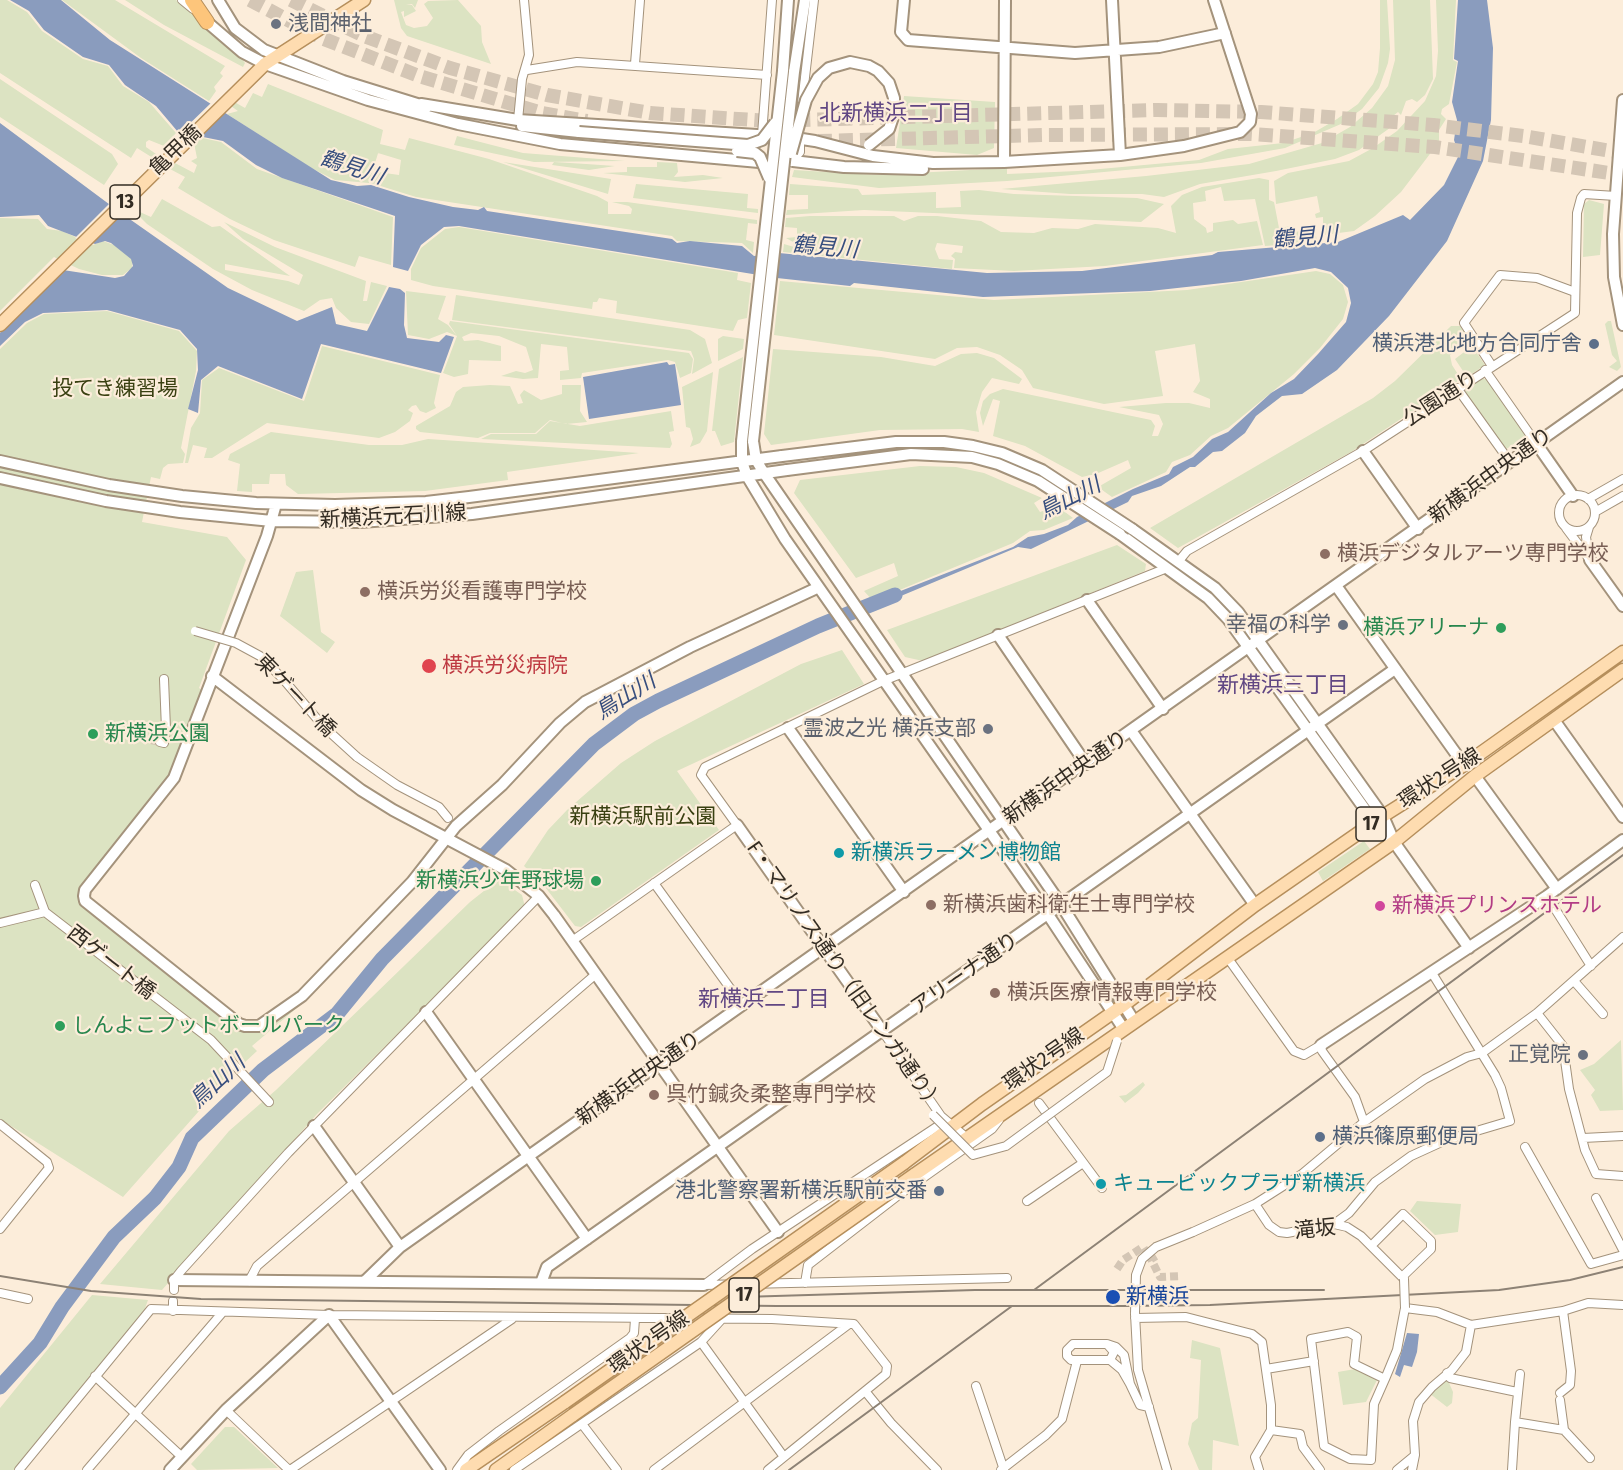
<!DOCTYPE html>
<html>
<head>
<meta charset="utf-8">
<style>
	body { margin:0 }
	canvas { display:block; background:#fcedda }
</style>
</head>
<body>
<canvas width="1623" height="1470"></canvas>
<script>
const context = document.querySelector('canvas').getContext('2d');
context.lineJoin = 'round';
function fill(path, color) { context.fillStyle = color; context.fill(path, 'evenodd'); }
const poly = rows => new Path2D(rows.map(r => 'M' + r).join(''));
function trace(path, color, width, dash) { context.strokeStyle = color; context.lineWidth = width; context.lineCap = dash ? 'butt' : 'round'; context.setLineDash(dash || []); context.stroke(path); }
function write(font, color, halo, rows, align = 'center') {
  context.font = font + ' "Fira Sans Condensed","Noto Sans JP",sans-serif'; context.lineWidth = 4.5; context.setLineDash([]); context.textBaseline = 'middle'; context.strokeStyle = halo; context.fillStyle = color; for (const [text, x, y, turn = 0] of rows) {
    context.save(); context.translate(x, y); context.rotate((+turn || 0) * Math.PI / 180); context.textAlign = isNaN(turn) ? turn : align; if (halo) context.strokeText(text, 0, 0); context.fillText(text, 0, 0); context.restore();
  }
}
const green = poly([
	[0,0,7,0,27,12,42,31,83,59,108,66,123,86,149,102,176,133,164,146,149,140,146,142,146,147,156,154,153,158,137,148,131,158,0,73],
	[62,0,115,0,225,66,220,73,223,76,214,87,216,91,209,101,141,58],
	[125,0,176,0,235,50,245,63,243,67,164,25],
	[394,0,418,0,415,8,412,4,406,5,412,5,416,11,404,17,404,11,401,12,406,25,414,28,427,26,433,18,424,4,428,1,458,0,481,26,482,42,491,64,407,36,401,28],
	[1380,0,1387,0,1390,49,1388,63,1379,88,1362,109,1341,124,1285,148,1201,163,1007,181,879,188,792,177,794,170,878,175,1007,168,1007,174,1078,171,1199,160,1228,149,1283,143,1313,133,1337,119,1358,104,1373,84,1378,72,1380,48],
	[1393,0,1430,0,1433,79,1425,95,1417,102,1412,99,1406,101,1401,115,1398,112,1393,116,1394,125,1359,150,1335,159,1276,171,1200,184,1164,197,1142,194,1070,194,1001,189,1146,176,1249,164,1322,143,1350,127,1372,108,1388,86,1395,60],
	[1436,0,1456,0,1453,60,1457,62,1449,104,1442,109,1441,114,1446,119,1439,130,1439,142,1401,192,1375,216,1354,231,1323,235,1323,217,1316,218,1315,214,1320,212,1317,196,1276,204,1274,181,1288,173,1349,161,1373,148,1397,131,1425,101,1436,76,1438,51],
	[0,79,112,154,118,164,104,185,0,117],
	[268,84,383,130,380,144,405,150,409,138,489,159,597,196,608,202,608,214,631,214,632,209,629,206,612,202,627,202,757,220,757,224,748,223,746,240,754,242,753,253,742,243,677,241,672,236,416,197,371,183,375,167,378,172,399,175,401,160,378,153,379,150,369,183,335,180,311,168,227,114,238,111,228,104,231,100,245,108,253,93,262,97],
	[904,96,995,102,994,148,977,155,896,148],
	[457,136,523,153,625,161,534,162,454,145],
	[198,137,221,142,257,169,393,217,391,265,359,256,355,267,274,240,230,219,178,188,185,177,170,169,175,163,194,173,197,165,191,161,197,158,194,143],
	[503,162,611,179,608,194],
	[554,162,586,164,615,166,589,170,552,165],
	[657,162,677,163,678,172,674,177,703,175,723,178,685,182,603,173,627,172,627,167,657,167],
	[1259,178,1269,180,1269,200,1274,202,1279,228,1292,226,1293,232,1315,230,1317,242,1265,246,1255,199,1224,201,1221,187,1205,191,1206,201,1193,203,1194,219,1206,228,1207,233,1213,231,1213,223,1233,220,1238,224,1257,221,1263,245,1105,266,1014,271,954,268,955,259,951,256,955,252,962,253,963,246,937,243,935,249,939,259,953,260,952,269,783,252,784,244,794,247,793,242,786,238,797,237,797,228,785,227,786,218,810,216,894,216,904,221,918,216,937,216,981,221,1001,232,1034,233,1052,228,1078,229,1095,224,1158,228,1176,233,1171,206,1182,195,1202,187],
	[636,184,748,194,747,208,758,209,758,213,633,198],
	[790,184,858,189,862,195,936,192,936,208,961,207,960,191,979,190,1014,194,1137,198,1164,204,1141,222,864,210,786,215,787,210,808,209,808,195,789,195],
	[162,199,212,227,220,226,290,276,225,264,225,270,288,281,299,285,303,275,243,239,224,222,275,247,366,281,363,301,367,301,371,282,387,286,369,324,351,322,336,308,332,298,320,300,304,311,252,290,213,269,147,224,131,208,151,217],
	[1589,200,1604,204,1600,255,1583,257,1584,204],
	[0,218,38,219,47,229,62,231,93,245,103,241,114,245,132,258,132,268,123,275,102,275,79,269,54,257,0,311],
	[459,227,738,273,737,280,751,283,747,318,738,320,733,331,616,313,617,301,599,298,597,302,593,302,592,309,433,286,411,280,411,269,421,248,445,229],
	[1316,271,1330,274,1343,285,1348,302,1343,319,1320,348,1294,374,1228,428,1211,436,1190,455,1172,462,1166,472,1112,497,1098,487,1131,468,1128,460,1096,474,1082,477,1025,446,993,436,1000,401,993,399,983,426,980,413,983,401,990,394,1003,389,1151,420,1155,426,1152,436,1158,436,1163,424,1159,415,1119,407,1166,403,1189,403,1210,408,1210,399,1193,392,1200,381,1195,344,1155,351,1163,396,1104,404,1033,388,1022,370,1000,355,977,347,957,348,935,359,774,335,780,281,994,300,1187,290],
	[406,291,446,296,438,319,448,325,457,336,449,324,450,321,689,353,693,359,691,373,680,378,675,362,668,360,582,373,581,378,560,380,560,371,569,370,567,347,541,344,538,378,523,379,501,376,516,371,525,373,533,370,526,347,499,336,471,333,462,337,464,341,478,340,501,346,501,361,469,360,468,374,454,377,443,373,457,336,447,332,429,339,408,335],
	[456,295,690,330,705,339,712,363,692,374,694,359,691,351,452,320],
	[107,311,179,331,197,351,196,371,181,448,185,454,183,463,168,464,163,468,160,479,151,477,142,522,227,537,246,560,199,688,202,690,169,778,81,890,78,899,110,928,236,1028,234,1032,237,1029,251,1032,261,1031,298,1007,252,1046,257,1051,230,1076,123,1197,0,1119,0,349,27,323,44,314],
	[1608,321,1611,321,1621,367,1617,371,1609,367,1617,361,1612,355,1605,324],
	[1451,326,1460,326,1470,340,1450,355,1452,365,1461,379,1351,452,1178,548,1150,528,1373,398,1395,381],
	[723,336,744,339,743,349,718,361,718,339],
	[322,346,440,375,434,403,436,408,426,413,420,411,416,405,412,406,408,410,413,413,410,421,395,432,379,438,267,423,212,458,204,458,207,448,193,445,188,463,185,463,191,428,200,413,202,380,219,368,304,401],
	[1472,346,1485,365,1467,377,1455,359],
	[773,349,881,357,935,366,961,354,977,353,994,358,1022,379,1019,384,992,378,982,392,976,412,979,432,962,429,880,430,771,445,764,434],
	[743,357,734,442,721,446,715,431,712,431,719,369],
	[713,372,707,431,700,443,690,447,693,439,690,428,686,427,682,387],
	[1481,378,1487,380,1527,435,1505,450,1465,393,1468,387],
	[490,385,510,386,518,404,523,403,520,395,524,390,541,400,562,394,562,385,581,385,580,411,587,422,566,424,550,420,535,433,490,433,478,438,420,432,416,429,416,426,450,406,456,392,463,387],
	[671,411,674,431,669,432,672,444,670,448,481,439,491,434,536,434,550,421,580,426],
	[271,432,369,445,402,445,428,439,639,453,507,472,508,480,425,491,298,494,286,485,285,474,270,474,269,484,252,484,252,492,237,491,240,464,228,460,230,454],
	[920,466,956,467,984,473,1042,498,1034,503,1040,512,1057,506,1073,518,1044,530,1030,531,1013,543,873,601,864,591,898,576,894,563,856,578,794,493,800,480],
	[1117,545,1146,564,1145,571,923,661,905,657,887,630],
	[313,570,321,632,335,642,327,653,280,616,296,572],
	[842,650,864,684,677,771,719,830,581,927,575,926,542,883,524,866,548,830,567,810,621,763,655,741,801,664],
	[1364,841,1370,849,1323,881,1318,872],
	[499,879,522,895,525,907,317,1114,162,1290,100,1284,229,1131,276,1090,470,902],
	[1621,1040,1623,1110,1600,1111,1591,1095,1595,1090,1580,1070,1594,1064],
	[1143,1082,1145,1085,1138,1093,1125,1103,1119,1096,1126,1095],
	[1417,1201,1461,1204,1458,1232,1435,1235,1410,1211],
	[92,1295,148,1300,144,1311,14,1470,0,1470,0,1408],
	[1192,1340,1220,1348,1239,1446,1213,1440,1212,1470,1199,1470,1188,1444,1192,1423,1198,1418,1201,1360,1190,1358],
	[1355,1369,1377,1380,1366,1402,1343,1405,1338,1372],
	[1446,1376,1453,1392,1452,1403,1447,1407,1429,1393],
	[225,1427,234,1427,278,1468,197,1470,191,1464]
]);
const water = poly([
	[10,0,61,0,110,40,331,180,357,186,371,185,409,197,453,207,478,210,484,207,487,211,672,239,677,243,690,241,742,246,754,256,779,253,987,273,1082,271,1212,255,1218,252,1338,242,1403,215,1410,220,1444,185,1459,155,1454,140,1457,120,1452,102,1458,61,1454,59,1458,0,1487,0,1493,48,1491,120,1483,161,1447,241,1389,316,1337,370,1302,394,1282,396,1256,416,1245,433,1222,451,1213,452,1195,467,1190,467,1161,486,1132,496,1128,502,1031,549,1018,547,877,606,875,601,1013,547,1028,537,1044,534,1068,525,1077,517,1133,489,1169,474,1173,467,1193,457,1212,439,1228,432,1271,393,1294,379,1318,354,1346,322,1351,303,1348,288,1331,272,1315,268,1241,281,1150,291,983,297,854,283,850,286,777,278,459,226,444,227,421,245,408,271,393,267,395,216,282,178,256,165,223,141,178,132,156,106,125,85,109,65,83,57,44,30,29,11],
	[0,123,121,213,228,288,297,321,332,307,336,324,367,331,389,287,400,289,405,293,404,325,407,338,439,342,446,335,454,337,441,373,321,344,302,399,218,366,201,380,198,413,188,409,198,370,197,349,180,330,107,310,43,313,25,322,0,346,0,333,63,270,115,278,124,276,133,266,131,259,111,243,105,241,95,244,48,226,39,215,0,217],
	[667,362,669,365,675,364,681,405,589,419,583,377],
	[1407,1333,1419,1334,1417,1352,1412,1367,1404,1365,1400,1377,1395,1374]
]);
const pier = poly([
	[212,102,227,111,195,139,178,135],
	[111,202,123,211,89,245,75,238]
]);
const river = poly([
	[0,1387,40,1343,62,1307,114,1237,155,1198,179,1167,192,1138,263,1070,337,1014,382,959,594,744,634,714,658,701,818,626,895,595]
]);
const streetTunnel = poly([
	[151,740,160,742],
	[1156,1256,1151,1259,1160,1277,1181,1276],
	[1117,1269,1123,1260,1143,1247,1151,1259]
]);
const highwayTunnel = poly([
	[250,0,324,39,419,76,542,113,587,121],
	[291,0,364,36,450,68,547,95,650,113,768,121,1157,110,1261,112,1433,125,1523,136,1623,153],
	[818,141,1043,135,1251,134,1435,147,1623,175]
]);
const street = poly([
	[182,0,193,9],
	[635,64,640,0],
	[527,70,577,62,767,75],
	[802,103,814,0],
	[518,120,522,79,529,55,524,0],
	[762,135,772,0],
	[791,162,800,152,800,136],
	[1492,366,1464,323,1500,275,1537,278,1575,292],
	[1485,370,1536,443],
	[1457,388,1510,462],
	'1559 513a18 18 0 1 1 36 0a18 18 0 1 1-36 0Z',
	[1588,499,1623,479],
	[1595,512,1623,496],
	[1566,528,1590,560],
	[1589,556,1586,537,1589,527],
	[1178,562,1187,551,1363,451,1575,313,1577,213,1581,198,1584,194,1616,196],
	[160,742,164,743,166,729,164,679],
	[357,757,397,785,439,807,448,818],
	[654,883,743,1006],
	[1547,896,1591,966],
	[45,912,211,1040,269,1102],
	[0,923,45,912,35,885],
	[572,941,737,825,701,775,705,767,883,681,1167,568],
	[1227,957,1294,1051,1304,1055,1321,1045,1322,1051,1355,1097,1364,1122],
	[1574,981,1603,1014],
	[1537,1013,1563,1046,1569,1089,1585,1150,1596,1174,1623,1176],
	[883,1032,941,1116,967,1138],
	[1039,1103,1102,1188],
	[0,1124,47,1162,49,1168,0,1229],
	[1583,1138,1623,1136],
	[1525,1147,1591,1264,1623,1255],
	[1596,1198,1623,1250],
	[1027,1201,1083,1163],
	[1255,1204,1269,1225,1279,1232,1287,1233,1334,1224,1347,1227,1361,1236,1404,1279],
	[1334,1224,1349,1213,1375,1182,1411,1156,1446,1140,1510,1121,1501,1088,1495,1075,1432,973],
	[1193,1232,1255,1204,1302,1174,1364,1122,1425,1079,1467,1057,1482,1053,1537,1013,1623,937],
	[1371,1246,1403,1214,1431,1241,1431,1249,1402,1277],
	[249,1281,257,1266,596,974],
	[805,1283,808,1265,896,1197,992,1129,999,1120],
	[704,1285,1007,1278],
	[704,1285,752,1249,938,1126,948,1127],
	[174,1290,174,1280,181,1271,288,1153,539,896],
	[0,1293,28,1299],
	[173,1311,173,1301],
	[1135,1314,1138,1370,1167,1470],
	[1135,1318,1186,1317,1252,1334,1262,1342,1271,1405,1271,1430,1255,1457,1259,1470],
	[721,1320,701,1342,784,1457],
	[1107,1344,1116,1347,1124,1355,1130,1384,1122,1370,1110,1360,1071,1360,1067,1356,1067,1350,1073,1344,1107,1344,1114,1352,1110,1360],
	[1266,1369,1314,1361],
	[1447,1373,1450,1378,1517,1392],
	[1520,1374,1515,1422,1564,1430],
	[95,1376,182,1457],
	[1385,1379,1354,1364,1357,1337,1348,1332,1311,1339,1324,1446,1350,1459,1371,1460,1374,1404,1385,1379,1397,1350,1405,1308,1437,1312,1471,1325,1563,1311,1588,1303,1623,1305],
	[1130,1384,1140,1405,1149,1407],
	[976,1386,1004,1470],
	[865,1391,891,1423,937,1470],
	[1560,1393,1570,1385,1571,1371,1563,1311],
	[1560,1400,1564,1430,1590,1458],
	[226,1410,289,1470],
	[582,1424,617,1470],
	[1271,1430,1300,1434,1303,1447,1320,1470],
	[19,1470,151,1309,329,1315,772,1319,854,1324,887,1366,886,1374,768,1470],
	[87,1470,222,1313],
	[290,1470,512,1319],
	[457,1470,468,1455,499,1431,630,1338,634,1333,635,1319],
	[514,1470,701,1342],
	[654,1470,849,1324],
	[1001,1470,1046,1435,1062,1419,1077,1361],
	[1397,1470,1414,1456],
	[1412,1470,1415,1455,1413,1421,1419,1402,1432,1387,1452,1370,1466,1352,1471,1325],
	[1512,1470,1515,1422]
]);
const secondary = poly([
	[218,0,235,28,264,50,343,81,427,107],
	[904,0,901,32,908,40,1075,53,1159,47,1225,33],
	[1112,0,1120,155],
	[207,22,242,52,265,64,368,100,458,124,560,144,770,163],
	[783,71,788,0],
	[794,72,805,0],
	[1623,100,1613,234,1614,277,1623,325],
	[421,104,518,120,773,136],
	[522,126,579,132],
	[789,137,815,141,873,156,933,163,1004,162,1120,155,1184,146,1240,132,1250,122,1251,114,1214,0],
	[793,161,844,167,923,169],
	[1004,162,1005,0],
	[742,441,742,462,747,476,785,539,1049,916,1123,1028],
	[753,441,756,460,764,473,1062,906,1134,1021],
	[1536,443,1573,496],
	[1363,451,1418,529],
	[0,461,109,485,182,496,256,503,335,505,426,502,469,497,782,456],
	[0,478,106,501,180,512,272,521,360,522,472,514,787,470],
	[276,504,267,536,174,778,85,890,84,896,85,901,239,1024,245,1026,259,1026,302,996,412,882,456,826,502,785,560,723,585,702,690,647,817,588],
	[1132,529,1215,588,1238,612,1383,816,1393,839],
	[1120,534,1208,598,1228,619,1374,822,1394,842,1469,948],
	[1590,560,1623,606],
	[1337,587,1464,765],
	[1087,600,1163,709],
	[998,635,1086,764],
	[212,676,361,790,393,810,506,870,539,896,554,915,778,1232],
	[1554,720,1623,817],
	[788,728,904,892],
	[1132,732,1255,905],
	[1475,776,1557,889],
	[737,825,883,1032],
	[426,1012,587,1239],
	[1321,1045,1547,896,1623,840],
	[314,1126,400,1247],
	[174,1280,704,1285],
	[364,1282,400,1247,1623,382],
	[541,1283,547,1267,1395,669],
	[170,1470,226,1410,329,1315,440,1470]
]);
const primary = poly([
	[0,325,265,64,364,0],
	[904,1163,982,1104,1125,1004,1255,905,1383,816,1464,765,1623,652],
	[914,1175,1394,842,1475,776,1623,670],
	[466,1470,565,1402],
	[496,1470,573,1415]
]);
const highway = poly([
	[192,0,207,22]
]);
const rail = poly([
	[0,1276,91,1291,201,1299,777,1306,1122,1306,1210,1305,1499,1290,1570,1280,1623,1267],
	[1034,1290,1623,855],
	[742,1297,975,1290,1324,1290],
	[789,1470,1012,1306]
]);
const streetBridge = poly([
	[195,631,236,643,260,656,283,679,324,727,357,757],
	[933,1115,973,1155,1006,1146,1107,1072,1117,1041],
	[1404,1279,1405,1308],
	[1135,1313,1136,1275,1142,1259,1156,1247,1193,1232]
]);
const secondaryBridge = poly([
	[579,132,748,145,762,140,775,123],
	[737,151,755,153,760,157,769,178],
	[791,153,806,100,818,78,829,68,850,62,869,66,878,71,889,83,894,98,894,114,889,129,869,145],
	[742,441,783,71],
	[753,441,794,72],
	[782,456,896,442,944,442,973,446,1002,453,1042,470,1132,529],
	[787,470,911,454,972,457,998,464,1038,481,1120,534]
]);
const primaryBridge = poly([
	[565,1402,904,1163],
	[573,1415,914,1175]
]);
const markers = [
	[276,24,6,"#6b7280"],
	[1594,344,6,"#5c6f8a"],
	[1325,554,6,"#8d6e63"],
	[365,592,6,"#8d6e63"],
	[1343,625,6,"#6b7280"],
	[1501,628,6,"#2e9e5b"],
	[429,666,8,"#e0444e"],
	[988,729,6,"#6b7280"],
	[93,734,6,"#2e9e5b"],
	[839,853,6,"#0f9aa8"],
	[596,881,6,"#2e9e5b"],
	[931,905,6,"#8d6e63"],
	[1380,906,6,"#d1479c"],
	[995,993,6,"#8d6e63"],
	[60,1026,6,"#2e9e5b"],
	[1583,1055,6,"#6b7280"],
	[654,1095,6,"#8d6e63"],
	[1320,1137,6,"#5c6f8a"],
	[1101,1184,6,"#0f9aa8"],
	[939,1191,6,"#5c6f8a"],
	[1113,1297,8,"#1a4fb4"]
];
const shields = [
	[125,202,30],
	[1371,824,30],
	[744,1295,30]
];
const shieldNames = [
	["13",125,202],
	["17",1371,824],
	["17",744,1295]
];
const worshipNames = [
	["浅間神社",288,24,"left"],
	["幸福の科学",1331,625],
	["霊波之光 横浜支部",976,729],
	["正覚院",1571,1055]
];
const streetNames = [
	["亀甲橋",176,151,-44],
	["公園通り",1441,399,-33],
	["新横浜中央通り",1491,476,-36],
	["新横浜元石川線",393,517,-3],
	["東ゲート橋",295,696,46],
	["新横浜中央通り",1066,778,-35],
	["環状2号線",1440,779,-33],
	["西ゲート橋",111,963,38],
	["アリーナ通り",965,974,-35],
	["F・マリノス通り（旧レンガ通り）",844,977,55],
	["環状2号線",1044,1060,-35],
	["新横浜中央通り",639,1079,-35],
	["滝坂",1315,1230,-6],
	["環状2号線",649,1343,-35]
];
const serviceNames = [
	["横浜港北地方合同庁舎",1582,344],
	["横浜篠原郵便局",1332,1137,"left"],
	["港北警察署新横浜駅前交番",927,1191]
];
const parkNames = [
	["投てき練習場",115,389],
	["新横浜駅前公園",643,817]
];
const educationNames = [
	["横浜デジタルアーツ専門学校",1337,554],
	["横浜労災看護専門学校",377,592],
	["新横浜歯科衛生士専門学校",943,905],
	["横浜医療情報専門学校",1007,993],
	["呉竹鍼灸柔整専門学校",666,1095]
];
const leisureNames = [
	["横浜アリーナ",1489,628],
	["新横浜公園",105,734,"left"],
	["新横浜少年野球場",584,881],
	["しんよこフットボールパーク",72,1026,"left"]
];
const healthNames = [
	["横浜労災病院",442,666]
];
const cultureNames = [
	["新横浜ラーメン博物館",851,853],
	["キュービックプラザ新横浜",1113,1184]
];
const hotelNames = [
	["新横浜プリンスホテル",1392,906]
];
const transitNames = [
	["新横浜",1126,1297]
];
const neighbourhoodNames = [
	["北新横浜二丁目",896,114],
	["新横浜三丁目",1283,686],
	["新横浜二丁目",764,1000]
];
const waterNames = [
	["鶴見川",352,168,18],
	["鶴見川",1305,238,-5],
	["鶴見川",825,248,5],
	["鳥山川",1070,499,-27],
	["鳥山川",626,697,-32],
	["鳥山川",218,1082,-43]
];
fill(green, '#dce3c2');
fill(water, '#8a9cbe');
fill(pier, '#fcedda');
trace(river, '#8a9cbe', 15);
trace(streetTunnel, '#d4c6b5', 8, [8, 4]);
trace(highwayTunnel, '#d4c6b5', 14, [14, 7]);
trace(street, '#a4937c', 10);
trace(secondary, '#a4937c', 14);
trace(primary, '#b68f5c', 15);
trace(highway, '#b68f5c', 16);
trace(street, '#fff', 8);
trace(secondary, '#fff', 10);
trace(primary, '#fedcb0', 12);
trace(highway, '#fdc57b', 14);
trace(rail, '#8d8275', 2);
trace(streetBridge, '#a4937c', 10, []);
trace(secondaryBridge, '#a4937c', 14, []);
trace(primaryBridge, '#b68f5c', 15, []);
trace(streetBridge, '#fff', 8);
trace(secondaryBridge, '#fff', 10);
trace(primaryBridge, '#fedcb0', 12);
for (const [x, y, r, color] of markers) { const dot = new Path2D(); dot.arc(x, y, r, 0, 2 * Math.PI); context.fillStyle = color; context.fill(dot); trace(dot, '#fcedda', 2); }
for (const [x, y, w] of shields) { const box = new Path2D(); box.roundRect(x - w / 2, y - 17, w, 34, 4.5); context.fillStyle = '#fcedda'; context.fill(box); trace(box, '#332c23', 1.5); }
write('bold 20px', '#332c23', null, shieldNames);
write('21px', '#5b616d', '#fcedda', worshipNames, 'right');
write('21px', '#332c23', '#fcedda', streetNames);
write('21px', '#4e5e75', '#fcedda', serviceNames, 'right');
write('21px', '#394011', '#fcedda', parkNames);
write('21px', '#785e54', '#fcedda', educationNames, 'left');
write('21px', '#27864d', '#fcedda', leisureNames, 'right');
write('21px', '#be3a42', '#fcedda', healthNames, 'left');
write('21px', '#0d838f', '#fcedda', cultureNames, 'left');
write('21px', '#b23c85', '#fcedda', hotelNames, 'left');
write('21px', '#164399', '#fcedda', transitNames, 'left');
write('22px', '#604683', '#fcedda', neighbourhoodNames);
write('italic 22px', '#374e7e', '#fcedda', waterNames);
</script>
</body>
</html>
